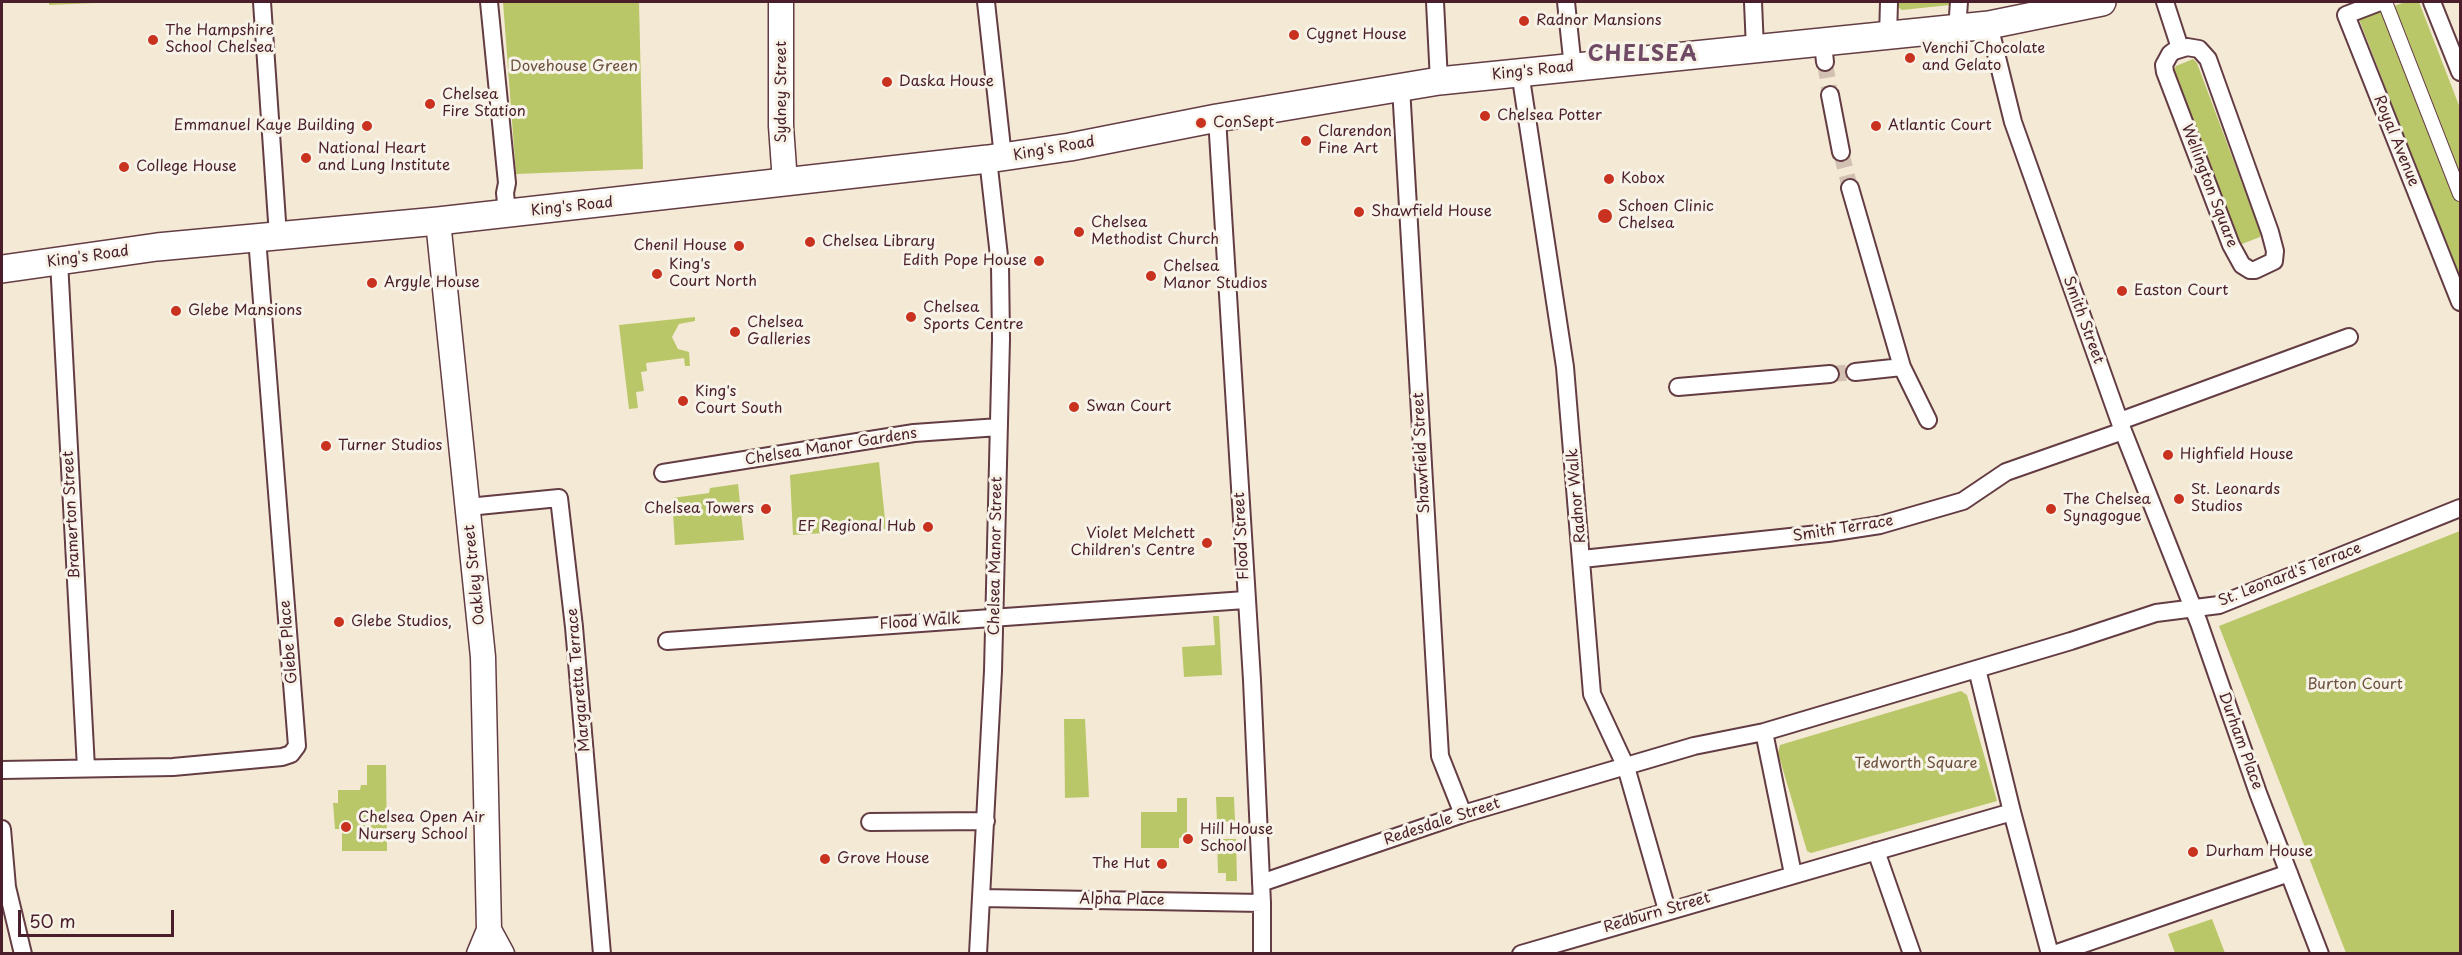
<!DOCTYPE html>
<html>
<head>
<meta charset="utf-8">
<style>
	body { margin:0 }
	#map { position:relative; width:2462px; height:955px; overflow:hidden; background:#f4e9d4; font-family:"Playpen Sans",sans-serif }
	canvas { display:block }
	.frame { position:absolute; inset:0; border:3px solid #4a1f2b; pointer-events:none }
	.scale { position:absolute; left:18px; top:910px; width:156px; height:27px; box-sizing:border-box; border:3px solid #4a1f2b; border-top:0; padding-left:8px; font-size:18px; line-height:21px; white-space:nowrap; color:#4a1f2b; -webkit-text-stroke:4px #f7f3e8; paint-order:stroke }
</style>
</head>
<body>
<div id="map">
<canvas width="2462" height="955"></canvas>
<div class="frame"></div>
<div class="scale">50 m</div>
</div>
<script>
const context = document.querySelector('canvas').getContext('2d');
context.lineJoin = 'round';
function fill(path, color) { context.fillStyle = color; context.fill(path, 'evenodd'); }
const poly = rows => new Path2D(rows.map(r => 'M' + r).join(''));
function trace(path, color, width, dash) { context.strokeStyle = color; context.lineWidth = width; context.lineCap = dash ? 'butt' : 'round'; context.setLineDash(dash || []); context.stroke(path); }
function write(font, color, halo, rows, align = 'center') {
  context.font = font + ' "Playpen Sans",sans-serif'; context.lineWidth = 6; context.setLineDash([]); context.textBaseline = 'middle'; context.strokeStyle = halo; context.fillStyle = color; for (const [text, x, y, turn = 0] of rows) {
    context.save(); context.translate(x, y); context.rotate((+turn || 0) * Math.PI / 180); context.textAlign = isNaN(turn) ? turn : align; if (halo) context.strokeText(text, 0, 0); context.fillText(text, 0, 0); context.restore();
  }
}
const green = poly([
	[49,2,119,2,49,5],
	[503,2,639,2,643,169,516,174],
	[1897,2,1953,2,1950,5,1902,10,1898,7],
	[2405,2,2419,2,2460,108,2460,281,2359,19],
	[2193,59,2197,63,2261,234,2260,237,2242,244,2238,242,2174,70,2176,66],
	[695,317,695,321,679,324,672,337,678,349,689,352,690,366,685,366,684,358,646,363,647,371,641,372,644,391,636,392,638,408,629,409,619,325],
	[879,462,886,529,793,535,790,475],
	[738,484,744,540,675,545,672,498,709,493,710,488],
	[2460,531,2460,953,2346,953,2219,626],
	[1213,616,1219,616,1222,675,1184,677,1182,647,1215,645],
	[1961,691,1967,695,1997,801,1811,853,1807,851,1778,753,1780,745],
	[1064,719,1085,719,1089,797,1065,798],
	[367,765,386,765,387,851,342,851,342,829,335,829,333,803,338,803,338,790,360,790,361,785,367,785],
	[1216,797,1234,797,1235,822,1217,822],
	[1177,798,1187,798,1187,837,1179,838,1179,848,1141,848,1141,812,1177,812],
	[1217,839,1236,839,1237,881,1226,881,1226,873,1218,873],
	[2212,919,2225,953,2175,953,2168,934]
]);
const minorTunnel = poly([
	[1825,62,1830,95],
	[1841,152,1850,188],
	[1830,374,1855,372]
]);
const pedestrian = poly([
	[2385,2,2460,194]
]);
const minor = poly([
	[262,2,278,236],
	[489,2,507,183,505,193,507,213],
	[986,2,1003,157],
	[1435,2,1439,81],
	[1566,2,1573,68],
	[1753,2,1755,49],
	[2165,2,2180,48],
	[2380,2,2346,15,2460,302],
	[2432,2,2460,72],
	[1989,25,2013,122,2123,431,2199,623,2258,793,2320,954],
	[1957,29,1959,2],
	[1888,37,1889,2],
	[1823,43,1825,62],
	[2187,47,2199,49,2208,59,2270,232,2275,251,2274,261,2255,270,2250,270,2242,265,2231,245,2165,72,2164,65,2170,54,2174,51,2187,47],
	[1520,72,1565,367,1592,694,1626,767,1667,910],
	[1401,87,1440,756,1463,814],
	[1830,95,1841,152],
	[1217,118,1252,680,1262,903,1262,954],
	[1850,188,1902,367,1855,372],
	[59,261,86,768],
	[1902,367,1928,420],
	[1678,387,1830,374],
	[2120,421,2349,337],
	[663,473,914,433,999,427],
	[468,507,559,498,574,627,602,954],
	[1582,559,1828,533,1880,525,1963,501,2006,472,2123,431],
	[667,641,1245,600],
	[1977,669,2012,812,2050,954],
	[1764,732,1793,874],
	[2,770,173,767,282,757,291,754,297,746,257,238],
	[870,822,986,821],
	[2,829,7,887,23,954],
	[1876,851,1912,954],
	[1261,883,1463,814,1694,746,1764,732,2071,641,2156,613,2219,605,2460,508],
	[981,898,1262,903],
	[978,954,993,671,1001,339,1000,265,988,159],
	[1521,954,2012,812],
	[2054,954,2289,873]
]);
const secondary = poly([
	[781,2,781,126,785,182],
	[438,221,483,657,489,930,479,954],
	[489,930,502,954]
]);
const primary = poly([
	[2,269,157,247,438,221,988,159,1070,147,1217,118,1439,81,1989,25,2102,2]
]);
const markers = [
	[1524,21,6,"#c8321e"],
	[1294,35,6,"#c8321e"],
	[153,40,6,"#c8321e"],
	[1910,58,6,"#c8321e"],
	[887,82,6,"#c8321e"],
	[430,104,6,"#c8321e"],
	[1485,116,6,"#c8321e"],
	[1201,123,6,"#c8321e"],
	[367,126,6,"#c8321e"],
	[1876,126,6,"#c8321e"],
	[1306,141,6,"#c8321e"],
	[306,158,6,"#c8321e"],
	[124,167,6,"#c8321e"],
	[1609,179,6,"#c8321e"],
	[1359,212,6,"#c8321e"],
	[1605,216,8,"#c8321e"],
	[1079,232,6,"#c8321e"],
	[810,242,6,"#c8321e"],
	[739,246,6,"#c8321e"],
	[1039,261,6,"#c8321e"],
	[657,274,6,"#c8321e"],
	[1151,276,6,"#c8321e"],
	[372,283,6,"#c8321e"],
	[2122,291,6,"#c8321e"],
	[176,311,6,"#c8321e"],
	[911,317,6,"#c8321e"],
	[735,332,6,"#c8321e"],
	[683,401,6,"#c8321e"],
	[1074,407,6,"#c8321e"],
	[326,446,6,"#c8321e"],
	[2168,455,6,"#c8321e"],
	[2179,499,6,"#c8321e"],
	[766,509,6,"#c8321e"],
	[2051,509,6,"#c8321e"],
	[928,527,6,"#c8321e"],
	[1207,543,6,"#c8321e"],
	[339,622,6,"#c8321e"],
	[346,827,6,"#c8321e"],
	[1188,839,6,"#c8321e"],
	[2193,852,6,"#c8321e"],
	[825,859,6,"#c8321e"],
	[1162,864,6,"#c8321e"]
];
const poiNames = [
	["Radnor Mansions",1536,21],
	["The Hampshire",165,31],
	["School Chelsea",165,48],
	["Cygnet House",1306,35],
	["Venchi Chocolate",1922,49],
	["and Gelato",1922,66],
	["Daska House",899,82],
	["Chelsea",442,95],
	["Fire Station",442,112],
	["Chelsea Potter",1497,116],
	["ConSept",1213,123],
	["Emmanuel Kaye Building",355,126,"right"],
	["Atlantic Court",1888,126],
	["Clarendon",1318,132],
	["Fine Art",1318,149],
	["National Heart",318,149],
	["and Lung Institute",318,166],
	["College House",136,167],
	["Kobox",1621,179],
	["Schoen Clinic",1618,207],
	["Chelsea",1618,224],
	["Shawfield House",1371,212],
	["Chelsea",1091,223],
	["Methodist Church",1091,240],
	["Chelsea Library",822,242],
	["Chenil House",727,246,"right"],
	["Edith Pope House",1027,261,"right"],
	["King's",669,265],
	["Court North",669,282],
	["Chelsea",1163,267],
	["Manor Studios",1163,284],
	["Argyle House",384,283],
	["Easton Court",2134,291],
	["Chelsea",923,308],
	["Sports Centre",923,325],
	["Glebe Mansions",188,311],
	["Chelsea",747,323],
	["Galleries",747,340],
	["King's",695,392],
	["Court South",695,409],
	["Swan Court",1086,407],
	["Turner Studios",338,446],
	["Highfield House",2180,455],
	["St. Leonards",2191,490],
	["Studios",2191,507],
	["The Chelsea",2063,500],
	["Synagogue",2063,517],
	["Chelsea Towers",754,509,"right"],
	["EF Regional Hub",916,527,"right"],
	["Violet Melchett",1195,534,"right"],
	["Children's Centre",1195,551,"right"],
	["Glebe Studios,",351,622],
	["Chelsea Open Air",358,818],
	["Nursery School",358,835],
	["Hill House",1200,830],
	["School",1200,847],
	["Durham House",2205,852],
	["Grove House",837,859],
	["The Hut",1150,864,"right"]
];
const parkNames = [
	["Dovehouse Green",574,67],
	["Burton Court",2355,685],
	["Tedworth Square",1916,764]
];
const streetNames = [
	["King's Road",1533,71,-6],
	["Sydney Street",782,92,-90],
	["Royal Avenue",2396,141,68],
	["King's Road",1054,149,-10],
	["Wellington Square",2209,186,69],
	["King's Road",572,207,-6],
	["King's Road",88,257,-8],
	["Smith Street",2083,320,70],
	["Chelsea Manor Gardens",831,447,-9],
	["Shawfield Street",1422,453,-93],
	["Radnor Walk",1577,496,-95],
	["Bramerton Street",72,515,-93],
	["Smith Terrace",1843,529,-9],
	["Flood Street",1242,536,-93],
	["Chelsea Manor Street",996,556,-89],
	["Oakley Street",475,575,-96],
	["St. Leonard's Terrace",2290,575,-21],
	["Flood Walk",920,622,-4],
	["Glebe Place",289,642,-95],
	["Margaretta Terrace",579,680,-95],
	["Durham Place",2240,741,70],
	["Redesdale Street",1442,822,-18],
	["Alpha Place",1122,900,1],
	["Redburn Street",1657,913,-16]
];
const districtNames = [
	["CHELSEA",1643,55]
];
fill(green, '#bac769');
trace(minorTunnel, '#d2c1b2', 16, [16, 8]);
trace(pedestrian, '#643d44', 16);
trace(minor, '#643d44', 20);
trace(secondary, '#643d44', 27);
trace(primary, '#643d44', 30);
trace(pedestrian, '#fff', 14);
trace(minor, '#fff', 16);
trace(secondary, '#fff', 24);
trace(primary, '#fff', 27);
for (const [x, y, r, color] of markers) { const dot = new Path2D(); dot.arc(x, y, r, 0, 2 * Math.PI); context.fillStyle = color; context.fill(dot); trace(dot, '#f7f3e8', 2); }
write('15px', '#4a1f2b', '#f7f3e8', poiNames, 'left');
write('15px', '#6c513e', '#f7f3e8', parkNames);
write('15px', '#4a1f2b', '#f7f3e8', streetNames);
context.letterSpacing = '1.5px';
write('bold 21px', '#704a65', '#f7f3e8', districtNames);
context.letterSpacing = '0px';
</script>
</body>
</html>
